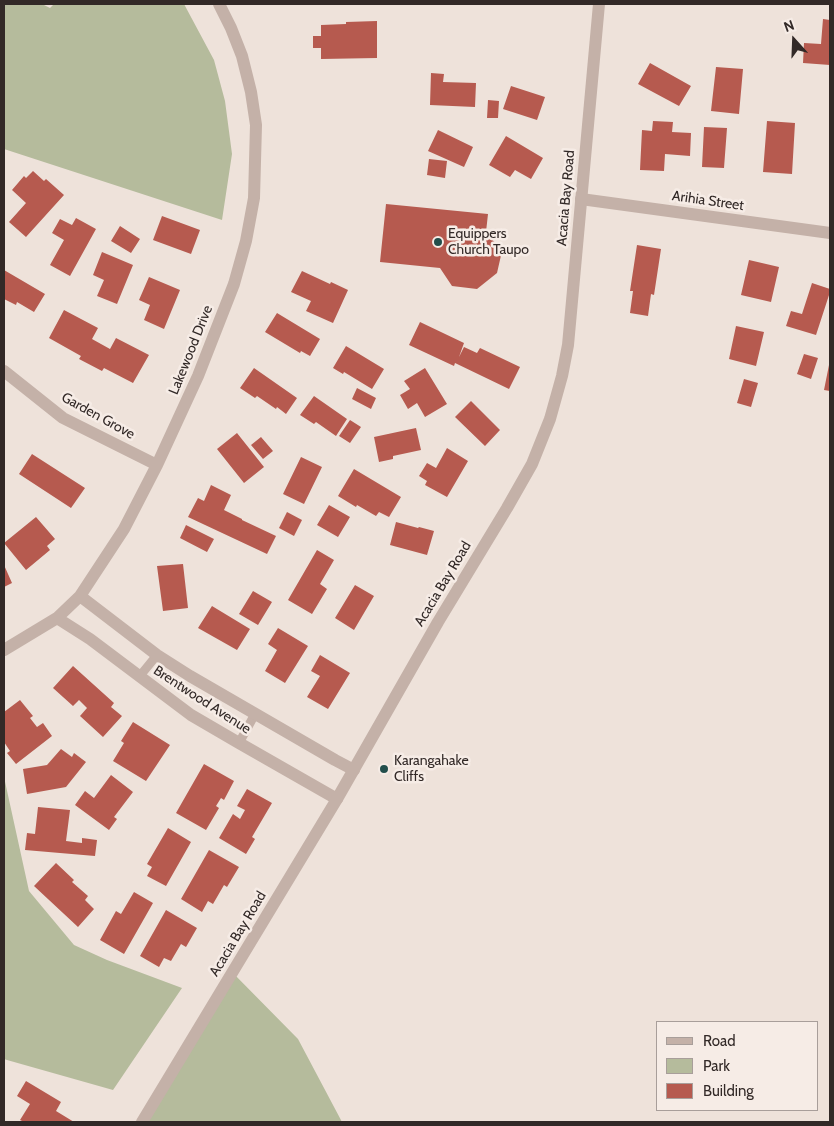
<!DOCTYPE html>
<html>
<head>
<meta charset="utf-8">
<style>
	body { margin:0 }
	#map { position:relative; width:834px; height:1126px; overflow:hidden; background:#eee2da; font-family:Cabin,sans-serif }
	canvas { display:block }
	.frame { position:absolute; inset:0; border:5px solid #322927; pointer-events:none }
	.legend { position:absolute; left:656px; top:1021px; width:162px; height:90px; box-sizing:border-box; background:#f6ece6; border:1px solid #a89e9a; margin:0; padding:6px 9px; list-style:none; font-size:15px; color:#322927 }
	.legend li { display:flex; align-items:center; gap:10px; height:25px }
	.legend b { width:25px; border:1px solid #a89e9a }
	.north { position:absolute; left:769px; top:15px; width:50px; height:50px; -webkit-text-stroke:4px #f6ece6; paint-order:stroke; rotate:340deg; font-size:14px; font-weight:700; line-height:20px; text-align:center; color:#322927 }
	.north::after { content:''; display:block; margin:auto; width:18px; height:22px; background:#322927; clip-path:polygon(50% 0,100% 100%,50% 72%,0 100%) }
</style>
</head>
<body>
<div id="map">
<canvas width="834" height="1126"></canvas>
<div class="frame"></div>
<ul class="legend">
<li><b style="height:6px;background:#c4b1a8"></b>Road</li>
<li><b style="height:14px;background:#b5bb9c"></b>Park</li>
<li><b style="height:14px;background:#b65a4f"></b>Building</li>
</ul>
<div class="north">N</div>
</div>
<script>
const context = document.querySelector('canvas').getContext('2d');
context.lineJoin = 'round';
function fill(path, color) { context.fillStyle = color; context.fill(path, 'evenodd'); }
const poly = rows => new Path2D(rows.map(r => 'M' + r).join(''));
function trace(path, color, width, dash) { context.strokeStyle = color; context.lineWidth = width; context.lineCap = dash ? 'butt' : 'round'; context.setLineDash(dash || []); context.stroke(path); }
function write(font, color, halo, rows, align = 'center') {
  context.font = font + ' Cabin,sans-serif'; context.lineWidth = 5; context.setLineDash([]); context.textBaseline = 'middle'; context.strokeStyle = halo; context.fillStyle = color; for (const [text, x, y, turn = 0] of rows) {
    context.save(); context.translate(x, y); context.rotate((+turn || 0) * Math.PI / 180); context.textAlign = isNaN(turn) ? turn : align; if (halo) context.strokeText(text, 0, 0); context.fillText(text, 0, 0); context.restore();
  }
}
const green = poly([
	[4,4,42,4,50,8,54,4,184,4,214,60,225,101,232,154,222,220,4,149],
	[4,777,29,891,74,945,107,960,182,988,113,1090,7,1060,4,1059],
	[230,970,298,1039,342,1122,142,1122]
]);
const building = poly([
	[823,19,830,20,830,65,803,63,804,43,821,44],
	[377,21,377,58,321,59,321,48,313,48,313,36,321,36,321,25,346,24,346,22],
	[650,63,691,86,679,106,638,84],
	[716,67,743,69,739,114,711,111],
	[431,73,444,74,443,82,476,83,475,107,430,105],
	[511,86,545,97,537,120,503,109],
	[488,100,499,101,498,118,487,118],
	[653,121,673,122,672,132,691,133,690,156,665,154,664,171,640,170,642,130,652,131],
	[767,121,795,123,792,174,763,172],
	[704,127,727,128,724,168,702,167],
	[438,130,473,147,464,167,428,151],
	[506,136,543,158,531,179,515,170,510,177,489,165],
	[429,159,447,161,445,178,427,175],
	[33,171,44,181,46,179,64,195,26,237,9,222,26,203,12,190,24,176,26,178],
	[386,204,488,214,486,232,502,251,497,273,477,289,452,286,440,268,380,262],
	[162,216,200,230,191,254,153,240],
	[76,218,96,229,70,276,50,265,64,240,52,233,60,219,72,225],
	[120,226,140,239,131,253,111,241],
	[637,245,661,249,654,295,651,294,648,316,630,313,633,291,630,291],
	[102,252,133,265,117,304,97,296,104,280,93,275],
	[749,260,779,267,771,302,741,295],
	[4,270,45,294,34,312,17,302,16,305,4,299],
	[302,271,330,284,331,282,348,290,333,323,306,311,311,301,291,292],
	[149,277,180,290,164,329,144,320,150,305,139,300],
	[812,283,830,289,830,292,816,335,786,326,791,311,802,314],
	[64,310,98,328,92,339,110,349,116,338,149,355,133,383,104,368,102,371,79,359,81,356,49,338],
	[277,313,320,339,310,356,301,351,300,353,265,332],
	[420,322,464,343,459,357,464,347,477,353,480,348,520,367,509,389,455,363,454,366,409,345],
	[736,326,764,332,756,366,729,359],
	[346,346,384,369,372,389,344,372,343,374,333,368],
	[804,354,818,358,811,379,797,374],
	[829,365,830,365,830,391,824,390],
	[254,368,297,398,286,414,277,407,276,409,257,396,255,398,240,388],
	[425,368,447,404,425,417,417,403,408,409,400,395,410,389,404,381],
	[744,379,758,383,751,407,737,403],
	[357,388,376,398,371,409,352,399],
	[314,396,347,419,336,436,316,422,314,424,300,415],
	[471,401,500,430,485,446,455,417],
	[350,420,361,427,350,443,339,436],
	[416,428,421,450,393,456,393,459,379,462,374,437],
	[237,433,264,467,244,483,217,449],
	[261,437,273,451,263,459,251,445],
	[447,448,468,461,447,497,425,485,427,481,419,476,427,463,436,468],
	[32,454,85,488,71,508,19,474],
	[301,457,322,467,304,504,283,494],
	[354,469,401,497,389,517,379,512,376,516,357,505,356,507,338,496],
	[211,485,231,495,224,510,242,519,242,520,276,536,267,554,188,517,198,498,204,501],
	[329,505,350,517,338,537,317,525],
	[287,512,302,520,294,536,279,528],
	[36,517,55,539,47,546,50,550,26,570,4,543],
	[396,522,418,528,419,527,434,531,427,555,390,545],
	[186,525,214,539,207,552,180,538],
	[317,550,334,560,320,584,327,589,312,614,288,600],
	[183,564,188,608,163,611,157,566],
	[4,565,12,583,4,587],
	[355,585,374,596,354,630,335,618],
	[253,591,272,602,258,625,239,614],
	[212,606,250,629,237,650,198,628],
	[278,628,308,646,285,683,265,671,277,650,268,644],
	[320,655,350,673,328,709,307,697,320,676,311,671],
	[73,666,114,703,111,707,122,716,103,737,80,716,87,708,79,700,73,706,53,688],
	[20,700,33,716,30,718,37,727,43,723,52,736,16,764,7,753,10,751,4,742,4,733,5,732,4,731,4,712],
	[133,722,170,745,146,781,113,761,124,743,121,741],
	[61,749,72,757,74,753,86,762,66,787,27,794,23,769,47,765],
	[204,764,234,781,224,800,221,798,216,806,219,808,206,830,176,813],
	[111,775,133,792,114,817,117,819,109,830,75,805,85,791,94,798],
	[247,789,272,803,252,837,255,839,246,854,219,838,233,814,240,819,245,810,237,806],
	[38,807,70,810,66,841,82,843,82,838,97,840,95,856,25,850,27,833,35,834],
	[168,828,191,842,166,886,147,876,152,867,147,864],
	[209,850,239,867,227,887,224,885,213,904,208,901,202,912,181,899],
	[56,863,74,880,72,882,88,896,85,900,94,909,78,927,34,886],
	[134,892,153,903,124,954,100,940,116,911,121,914],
	[166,910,197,928,186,947,181,944,171,961,164,958,159,967,140,956],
	[26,1081,61,1102,56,1111,74,1122,24,1122,20,1120,30,1104,17,1096]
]);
const service = poly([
	[139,677,157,655],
	[239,743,255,714]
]);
const minor = poly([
	[581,199,830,233],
	[4,371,63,418,157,465],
	[80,596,157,655,190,676,335,760,354,770],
	[57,618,90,639,191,715,239,743,337,799],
	[4,650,57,618,80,596,124,529,157,465,198,376,234,284,246,241,254,198,256,125,251,92,242,56,231,28,219,4]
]);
const tertiary = poly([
	[142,1122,337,799,438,622,507,508,532,464,550,419,562,376,568,345,599,4]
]);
const markers = [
	[438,242,5,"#224e4b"],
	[384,769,5,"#224e4b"]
];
const streetNames = [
	["Acacia Bay Road",566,198,-85],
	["Arihia Street",708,201,8],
	["Lakewood Drive",191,350,-68],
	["Garden Grove",98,416,29],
	["Acacia Bay Road",443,584,-59],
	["Brentwood Avenue",202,700,33],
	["Acacia Bay Road",238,934,-59]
];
const poiNames = [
	["Equippers",448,234],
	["Church Taupo",448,250],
	["Karangahake",394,761],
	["Cliffs",394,777]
];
fill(green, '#b5bb9c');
fill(building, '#b65a4f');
trace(service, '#c4b1a8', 9);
trace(minor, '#c4b1a8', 12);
trace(tertiary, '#c4b1a8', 12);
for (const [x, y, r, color] of markers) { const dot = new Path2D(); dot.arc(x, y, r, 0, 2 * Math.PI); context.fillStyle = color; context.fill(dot); trace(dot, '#f6ece6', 2); }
write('14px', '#322927', '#f6ece6', streetNames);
write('14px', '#322927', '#f6ece6', poiNames, 'left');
</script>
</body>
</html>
